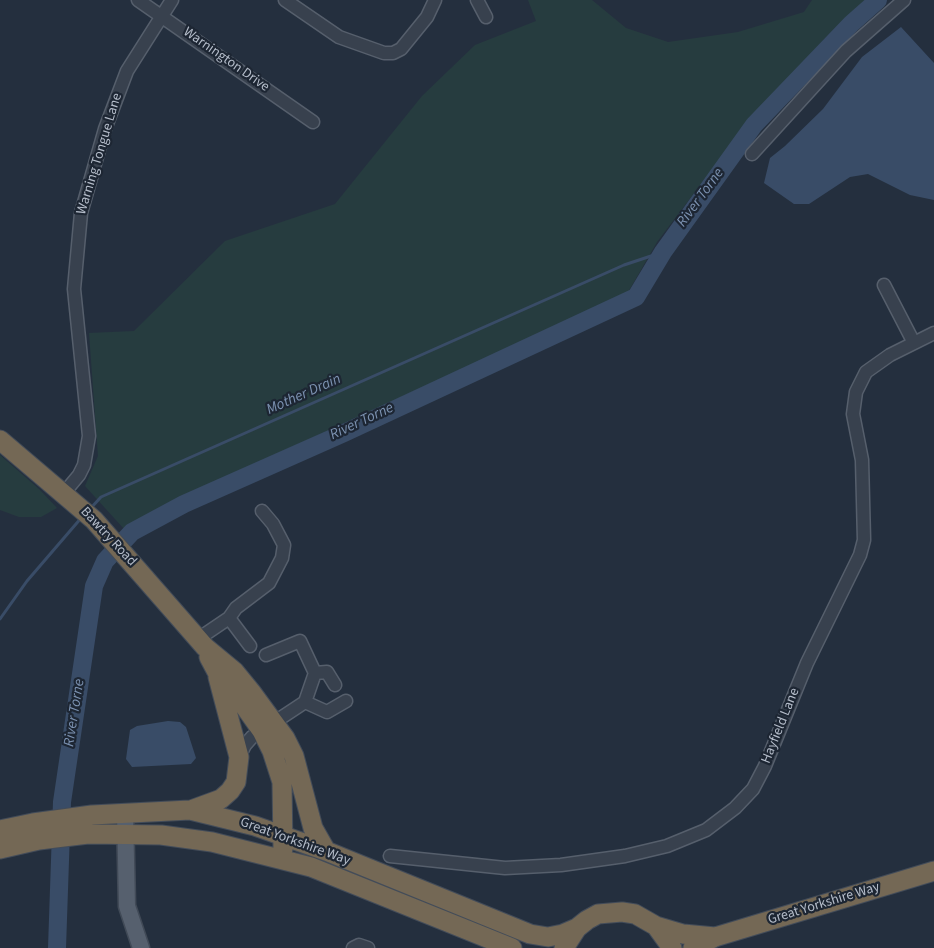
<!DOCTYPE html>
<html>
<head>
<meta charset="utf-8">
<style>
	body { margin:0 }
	canvas { display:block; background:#242f3e }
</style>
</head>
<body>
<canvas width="934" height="948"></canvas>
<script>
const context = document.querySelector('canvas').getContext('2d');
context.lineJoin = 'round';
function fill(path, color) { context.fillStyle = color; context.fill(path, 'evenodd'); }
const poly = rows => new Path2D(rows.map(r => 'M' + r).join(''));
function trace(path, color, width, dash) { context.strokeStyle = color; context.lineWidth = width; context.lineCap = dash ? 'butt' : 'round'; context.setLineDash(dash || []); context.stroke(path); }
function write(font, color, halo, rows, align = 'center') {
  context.font = font + ' "Source Sans 3",sans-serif'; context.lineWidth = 4.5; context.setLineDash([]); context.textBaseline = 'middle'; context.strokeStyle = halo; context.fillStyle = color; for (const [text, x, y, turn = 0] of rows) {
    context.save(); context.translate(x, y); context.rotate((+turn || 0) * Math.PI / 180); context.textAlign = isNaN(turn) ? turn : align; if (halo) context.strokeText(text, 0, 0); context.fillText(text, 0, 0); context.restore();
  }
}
const green = poly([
	[528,0,592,0,626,28,668,42,738,32,804,12,812,0,865,0,828,35,749,121,657,242,627,294,163,506,125,530,85,486,98,456,89,333,134,331,225,241,335,204,422,96,475,45,536,21],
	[0,455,39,489,57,508,41,517,19,517,0,510]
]);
const water = poly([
	[901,27,934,63,934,200,910,195,868,174,850,177,809,204,794,204,764,183,770,158,785,146,823,109,862,57],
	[168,721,180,722,186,727,196,758,191,764,132,767,126,759,130,730,137,726]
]);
const stream = poly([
	[90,509,101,497,624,265,663,252],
	[0,619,27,581,82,517]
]);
const river = poly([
	[57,948,62,802,94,586,105,561,132,532,184,504,344,433,636,297,663,252,754,125,851,24,878,0]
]);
const minor = poly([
	[138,0,313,122],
	[285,0,339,37,384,53,393,53,401,49,427,17,435,0],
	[477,0,486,17],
	[752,154,846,51,904,0],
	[884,285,914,343],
	[64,493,79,475,84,465,89,436,74,289,81,213,105,129,127,71,172,0],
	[229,618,236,608,269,583,282,558,284,545,273,524,262,511],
	[198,639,229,618,250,646],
	[266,655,300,641,315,673],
	[305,702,327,712,346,701],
	[239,757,245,745,252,737,305,702,315,673,327,672,335,685],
	[390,856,505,868,561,865,625,856,667,846,706,830,735,808,753,789,765,766,807,663,860,555,864,540,862,460,853,414,856,392,866,372,890,355,934,333],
	[353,948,359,945,368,948]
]);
const major = poly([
	[125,813,127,906,141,948]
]);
const highway = poly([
	[0,440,94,520,205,647,234,671,252,693,285,738,294,756,313,828,326,851],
	[209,657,217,672,238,697,262,731,272,751,282,782,283,849],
	[191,810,221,799,230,791,236,782,239,757,218,677],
	[0,830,33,823,92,815,190,810,255,826,326,851,530,934,548,937,563,934,577,928],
	[0,849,39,840,88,834,161,835,212,842,311,867,512,948],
	[656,926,683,934,715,937],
	[564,948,577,928,587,920,598,914,622,912,635,914,656,926,672,948],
	[693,948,715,937,934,871]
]);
const streetNames = [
	["Warnington Drive",226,60,35],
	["Warning Tongue Lane",100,154,-73],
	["Bawtry Road",108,537,47],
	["Hayfield Lane",781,726,-68],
	["Great Yorkshire Way",295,842,20],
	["Great Yorkshire Way",824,904,-17]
];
const waterNames = [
	["River Torne",701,198,-54],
	["Mother Drain",304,395,-24],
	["River Torne",362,422,-25],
	["River Torne",75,713,-81]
];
fill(green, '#263c3f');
fill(water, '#394c67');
trace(stream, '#394c67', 3);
trace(river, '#394c67', 18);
trace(minor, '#565f6c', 15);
trace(major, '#414a57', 19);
trace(highway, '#434c59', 21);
trace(minor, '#38414e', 12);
trace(major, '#56606e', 16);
trace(highway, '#746855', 19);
write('14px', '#b4bcc9', '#1d2633', streetNames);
write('italic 15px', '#7c92b1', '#1d2633', waterNames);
</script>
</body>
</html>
